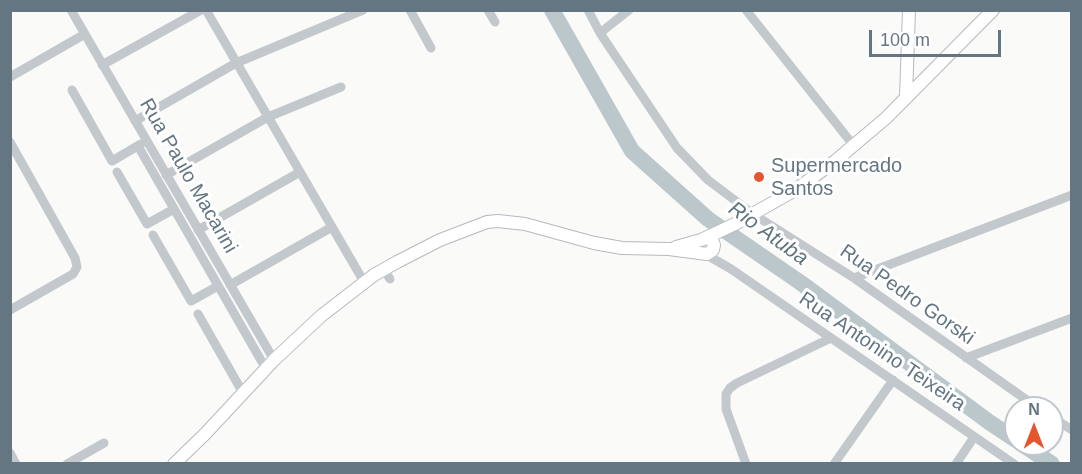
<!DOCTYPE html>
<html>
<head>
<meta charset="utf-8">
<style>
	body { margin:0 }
	#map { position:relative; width:1082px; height:474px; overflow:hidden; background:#fafaf8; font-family:Helvetica,sans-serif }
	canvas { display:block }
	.frame { position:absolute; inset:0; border:12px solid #657683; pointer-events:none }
	.north { position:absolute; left:1004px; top:396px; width:60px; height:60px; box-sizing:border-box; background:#fff; border:2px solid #c1c8cd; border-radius:50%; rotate:0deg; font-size:16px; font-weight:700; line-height:24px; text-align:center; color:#657683 }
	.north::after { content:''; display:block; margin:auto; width:21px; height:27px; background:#e4572e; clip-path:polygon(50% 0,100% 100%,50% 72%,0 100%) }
	.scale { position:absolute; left:869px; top:30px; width:132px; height:27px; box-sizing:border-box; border:3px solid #657683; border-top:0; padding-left:8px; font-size:18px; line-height:21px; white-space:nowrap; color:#657683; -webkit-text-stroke:4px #fff; paint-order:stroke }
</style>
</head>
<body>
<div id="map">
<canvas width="1082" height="474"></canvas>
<div class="frame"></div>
<div class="north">N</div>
<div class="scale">100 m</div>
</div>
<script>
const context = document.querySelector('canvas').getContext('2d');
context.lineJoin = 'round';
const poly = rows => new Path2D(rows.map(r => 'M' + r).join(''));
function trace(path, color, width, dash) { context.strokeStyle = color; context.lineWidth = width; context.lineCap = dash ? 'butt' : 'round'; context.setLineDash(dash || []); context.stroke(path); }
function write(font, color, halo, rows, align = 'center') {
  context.font = font + ' Helvetica,sans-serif'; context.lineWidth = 6; context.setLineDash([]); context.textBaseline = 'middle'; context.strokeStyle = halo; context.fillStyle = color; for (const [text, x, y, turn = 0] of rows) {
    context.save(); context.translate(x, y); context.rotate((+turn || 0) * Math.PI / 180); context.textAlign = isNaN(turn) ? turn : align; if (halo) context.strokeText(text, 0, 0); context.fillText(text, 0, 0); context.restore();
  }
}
const river = poly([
	[552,10,632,151,708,219,801,283,989,422,1016,440],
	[1022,444,1052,464]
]);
const minor = poly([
	[71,10,274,360],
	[206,10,364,282],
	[410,10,431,48],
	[488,10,495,22],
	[588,10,600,33,677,148,708,180,753,214,854,278,1038,408],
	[746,10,854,146],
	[600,33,629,10],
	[102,65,201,10],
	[10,77,85,34],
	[72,90,112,161,141,144],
	[135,121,236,63,363,10],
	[10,142,75,258,77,267,73,274,10,310],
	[138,146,266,369],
	[117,172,147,224,174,209],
	[166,175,268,117,341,87],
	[198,230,300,172],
	[153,235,191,301,218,286],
	[705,254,731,269,1014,464],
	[383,269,390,279],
	[854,278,1072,195],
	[230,285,332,227],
	[198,314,243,393],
	[966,358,1072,318],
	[1052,417,1072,430],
	[10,453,16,464],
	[67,464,104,443],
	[746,464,726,409,726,394,730,388,737,383,831,338],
	[834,464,893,380],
	[956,464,974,437]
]);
const major = poly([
	[906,97,909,10],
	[676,247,701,240,737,223,795,190,834,162,886,118,993,10],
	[174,464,205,434,274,360,321,316,374,275,397,262,440,240,474,227,487,222,498,221,525,224,594,243,622,248,669,249,707,254,713,250,714,245,712,240,705,238]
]);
const markers = [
	[759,177,6,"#e4572e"]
];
const poiNames = [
	["Supermercado",771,166],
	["Santos",771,189]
];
const streetNames = [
	["Rua Paulo Macarini",188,176,60],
	["Rua Pedro Gorski",907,295,35],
	["Rua Antonino Teixeira",882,352,34]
];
const waterNames = [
	["Rio Atuba",768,234,36]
];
trace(river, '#bbc7cb', 16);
trace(major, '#b5babe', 14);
trace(minor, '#c3c8cc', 9);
trace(major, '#fff', 12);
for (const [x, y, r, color] of markers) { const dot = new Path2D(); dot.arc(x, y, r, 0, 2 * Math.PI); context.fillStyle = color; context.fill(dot); trace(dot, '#fff', 2); }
write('20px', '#657683', '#fff', poiNames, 'left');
write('20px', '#657683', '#fff', streetNames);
write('italic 21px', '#60757c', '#fff', waterNames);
</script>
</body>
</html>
